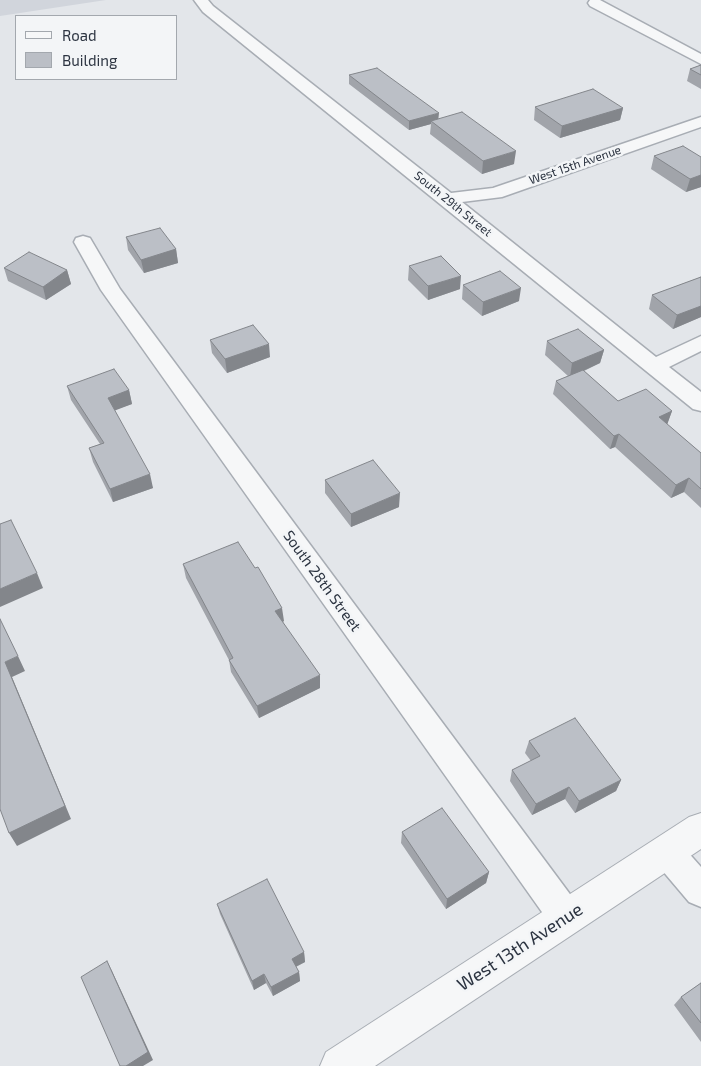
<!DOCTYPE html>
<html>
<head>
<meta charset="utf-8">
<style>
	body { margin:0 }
	#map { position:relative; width:701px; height:1066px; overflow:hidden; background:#e3e6ea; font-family:"Exo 2",sans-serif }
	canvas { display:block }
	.legend { position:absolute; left:15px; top:15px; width:162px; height:65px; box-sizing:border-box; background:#f3f5f7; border:1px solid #a3a8ae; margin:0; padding:6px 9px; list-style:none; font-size:15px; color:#2c3441 }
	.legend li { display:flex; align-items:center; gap:10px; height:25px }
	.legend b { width:25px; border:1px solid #a3a8ae }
</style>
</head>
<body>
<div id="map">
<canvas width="701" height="1066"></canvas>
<ul class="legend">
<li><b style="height:6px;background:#f6f7f8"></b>Road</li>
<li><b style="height:14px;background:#bbbfc6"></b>Building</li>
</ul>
</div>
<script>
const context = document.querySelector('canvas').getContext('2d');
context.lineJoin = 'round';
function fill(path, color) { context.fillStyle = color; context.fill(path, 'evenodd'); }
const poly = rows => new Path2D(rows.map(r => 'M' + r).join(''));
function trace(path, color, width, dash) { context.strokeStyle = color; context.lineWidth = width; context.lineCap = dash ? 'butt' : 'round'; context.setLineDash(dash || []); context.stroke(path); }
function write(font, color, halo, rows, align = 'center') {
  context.font = font + ' "Exo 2",sans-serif'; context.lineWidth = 5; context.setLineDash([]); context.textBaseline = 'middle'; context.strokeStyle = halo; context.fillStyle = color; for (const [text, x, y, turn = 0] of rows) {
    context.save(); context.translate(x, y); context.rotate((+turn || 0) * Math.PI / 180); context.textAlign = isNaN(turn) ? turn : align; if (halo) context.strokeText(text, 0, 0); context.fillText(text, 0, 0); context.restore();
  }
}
const built = poly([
	[0,0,106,0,0,16]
]);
const minor = poly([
	[194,0,208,0,213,6,451,193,493,188,701,117,701,127,502,197,462,202,656,357,701,336,701,351,669,367,701,392,701,411,693,409,203,12,194,0],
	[590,0,600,0,701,54,701,64,590,6,588,3,590,0],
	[83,236,90,238,120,289,578,905,583,917,578,929,566,934,554,929,101,290,74,242,76,238,83,236],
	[667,837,678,841,701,867,701,907,689,902,656,863,651,852,656,841,667,837]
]);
const tertiary = poly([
	[701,813,701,849,375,1066,320,1066,326,1052,689,817,701,813]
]);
const wall = poly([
	[701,65,701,89,687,81,690,69],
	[349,75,439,119,514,164,482,174,430,134,431,124,409,130,349,84],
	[535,107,623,108,620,120,560,138,534,120],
	[654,156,701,157,701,187,686,192,651,169],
	[126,237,176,249,178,263,144,273,128,250],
	[409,266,460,289,428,300,408,280],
	[4,268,67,270,71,284,46,300,8,281],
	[701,277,701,317,673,329,649,309,652,295],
	[463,285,519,301,482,316,462,299],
	[210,340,270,357,227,373,212,353],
	[547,341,604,350,600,363,584,371,618,401,672,411,667,424,701,453,701,508,684,492,671,498,615,447,610,449,553,394,556,381,568,376,545,355],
	[67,386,129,390,132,404,114,410,153,488,113,502,93,462,89,448,100,444,71,400],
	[325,480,399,507,351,527,325,493],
	[183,564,284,621,283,622,320,688,259,718,231,672,229,660,186,578],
	[529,741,621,780,616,791,575,813,565,799,532,815,510,781,512,770,531,761,525,753],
	[402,832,489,872,486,883,446,909,401,843],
	[217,904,304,952,305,962,296,967,299,972,300,981,273,996,266,983,254,990,220,914],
	[701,983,701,1042,674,1005,681,997]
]);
const shadedWall = poly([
	[623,108,620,120,560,138,562,126],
	[439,113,438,122,431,121,431,124,409,130,409,121],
	[516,151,514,164,482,174,483,161],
	[701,175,701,187,686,192,690,179],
	[176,249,178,263,144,273,141,260],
	[67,270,71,284,46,300,43,287],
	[461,276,460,289,428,300,428,286],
	[521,288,519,301,482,316,483,302],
	[701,306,701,317,673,329,677,315],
	[269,344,270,357,227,373,225,359],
	[604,350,600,363,570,377,572,363],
	[129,390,132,404,111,412,108,398],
	[672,411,667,425,659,417],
	[619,434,615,447,610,449,614,436],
	[150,474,153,488,113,502,110,489],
	[689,478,684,492,671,498,676,485],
	[400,493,399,507,351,527,351,514],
	[37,573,43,588,0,607,0,589],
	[282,608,284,621,277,624,275,611],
	[18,656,25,671,12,677,71,819,17,846,9,833,5,662],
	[320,675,320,688,259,718,257,706],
	[621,780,616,791,575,813,579,801],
	[569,787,565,799,532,815,536,804],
	[489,872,486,883,446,909,447,899],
	[304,952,305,962,293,968,292,959],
	[107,961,112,971,153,1060,143,1066,126,1066],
	[299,972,300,981,273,996,271,987],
	[264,974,266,983,254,990,252,981]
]);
const building = poly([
	[701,65,701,75,690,69,701,65],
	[377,68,439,113,409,121,349,75,377,68],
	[593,89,623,108,562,126,535,107,593,89],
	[462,112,516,151,483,161,431,121,462,112],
	[683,146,701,157,701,175,690,179,654,156,683,146],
	[160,228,176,249,141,260,126,237,160,228],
	[29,252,67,270,43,287,4,268,29,252],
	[441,256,461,276,428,286,409,266,441,256],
	[500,271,521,288,483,302,463,285,500,271],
	[701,277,701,306,677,315,652,295,701,277],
	[253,325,269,344,225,359,210,340,253,325],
	[578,329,604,350,572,363,547,341,578,329],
	[114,369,129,390,108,398,150,474,110,489,89,448,104,443,67,386,114,369],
	[583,370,618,401,646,389,672,411,659,417,701,453,701,489,689,478,676,485,619,434,614,436,556,381,583,370],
	[373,460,400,493,351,514,325,480,373,460],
	[11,520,37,573,0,589,0,524,11,520],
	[238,542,255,568,258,567,282,608,275,611,320,675,257,706,229,660,233,658,183,564,238,542],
	[0,619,18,656,5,662,65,806,9,833,0,809,0,619],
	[575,718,621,780,579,801,569,787,536,804,512,770,540,756,529,741,575,718],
	[442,808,489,872,447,899,402,832,442,808],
	[267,879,304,952,292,959,299,972,271,987,264,974,252,981,217,904,267,879],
	[107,961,148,1052,126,1066,120,1066,81,977,107,961],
	[701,983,701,1023,681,997,701,983]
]);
const farStreetnames = [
	["West 15th Avenue",575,165,-19],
	["South 29th Street",453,204,39]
];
const streetNames = [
	["South 28th Street",322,581,54]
];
const nearStreetnames = [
	["West 13th Avenue",520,947,-33]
];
fill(built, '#d1d5dc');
trace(minor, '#a8adb4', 3);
trace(tertiary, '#a8adb4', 2);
fill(minor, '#f6f7f8');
fill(tertiary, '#f6f7f8');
fill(wall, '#a1a4aa');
fill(shadedWall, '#83868b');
fill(building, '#bbbfc6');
trace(building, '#83868b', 1);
write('12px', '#2c3441', '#f3f5f7', farStreetnames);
write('15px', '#2c3441', '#f3f5f7', streetNames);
write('18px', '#2c3441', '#f3f5f7', nearStreetnames);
</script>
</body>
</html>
